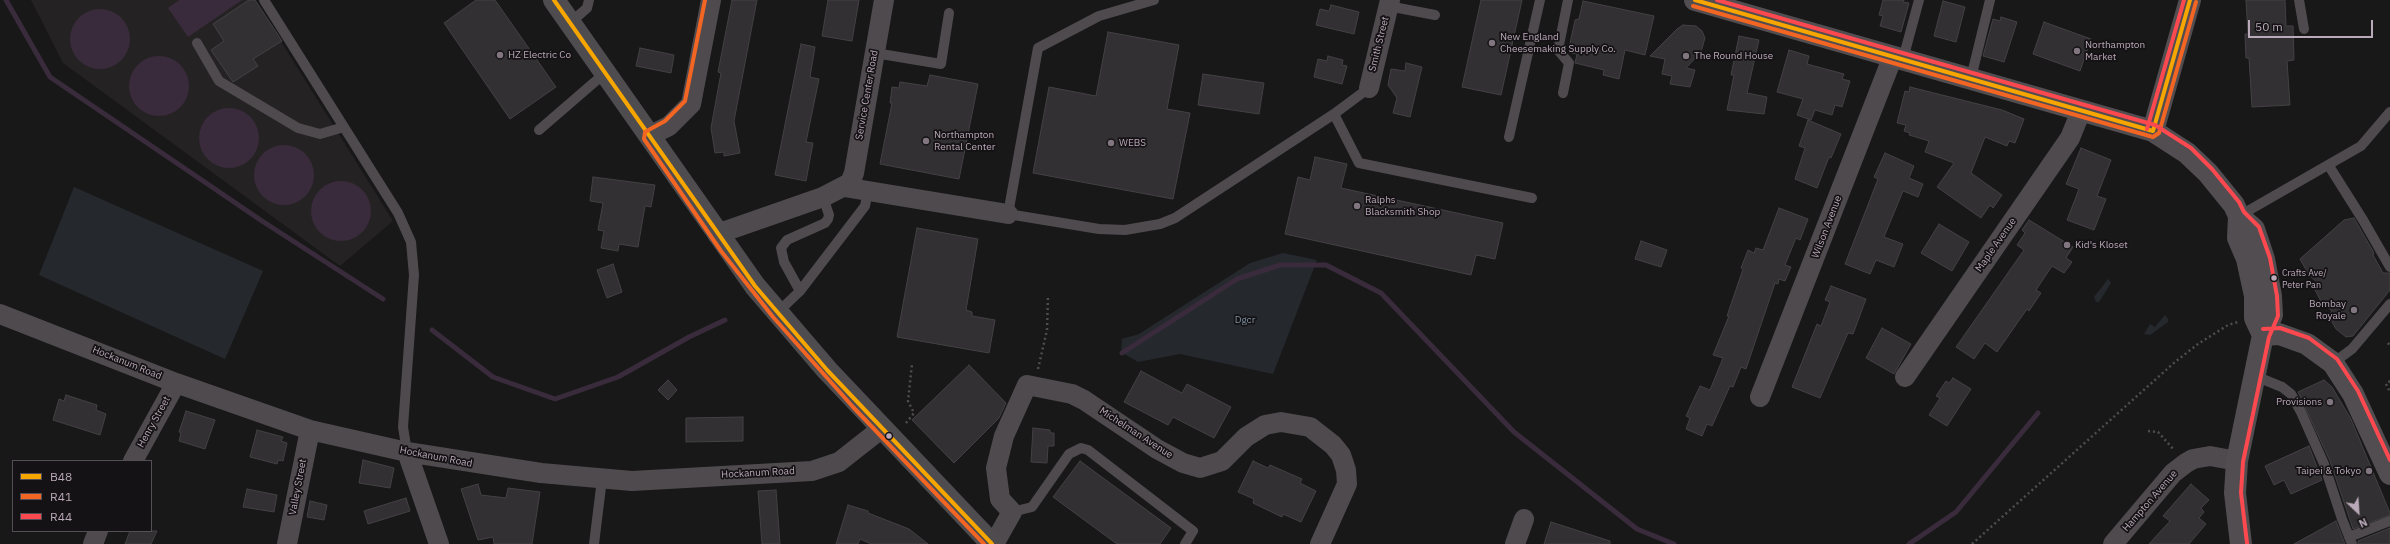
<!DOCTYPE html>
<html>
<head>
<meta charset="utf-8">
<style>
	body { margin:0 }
	#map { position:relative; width:2390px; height:544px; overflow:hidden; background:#181818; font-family:"IBM Plex Sans",sans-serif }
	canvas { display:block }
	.legend { position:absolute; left:12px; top:460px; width:140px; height:72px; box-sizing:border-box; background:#141214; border:1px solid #564e56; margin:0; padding:5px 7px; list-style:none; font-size:12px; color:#baa9b8 }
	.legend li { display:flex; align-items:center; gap:8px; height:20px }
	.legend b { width:20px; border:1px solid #564e56 }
	.north { position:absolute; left:2338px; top:492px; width:40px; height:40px; -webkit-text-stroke:3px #141214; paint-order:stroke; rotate:155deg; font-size:11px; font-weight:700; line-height:16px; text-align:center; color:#baa9b8 }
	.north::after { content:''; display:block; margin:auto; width:14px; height:18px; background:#baa9b8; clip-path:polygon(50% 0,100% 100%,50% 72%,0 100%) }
	.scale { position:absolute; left:2248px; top:20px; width:125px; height:18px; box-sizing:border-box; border:2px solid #baa9b8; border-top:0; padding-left:5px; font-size:12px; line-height:14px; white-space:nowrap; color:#baa9b8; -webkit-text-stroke:3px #141214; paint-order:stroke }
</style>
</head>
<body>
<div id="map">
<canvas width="2390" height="544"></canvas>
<ul class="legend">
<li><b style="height:5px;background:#f7a600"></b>B48</li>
<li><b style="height:5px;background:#f26522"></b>R41</li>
<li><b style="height:5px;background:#fc4950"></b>R44</li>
</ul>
<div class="north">N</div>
<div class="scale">50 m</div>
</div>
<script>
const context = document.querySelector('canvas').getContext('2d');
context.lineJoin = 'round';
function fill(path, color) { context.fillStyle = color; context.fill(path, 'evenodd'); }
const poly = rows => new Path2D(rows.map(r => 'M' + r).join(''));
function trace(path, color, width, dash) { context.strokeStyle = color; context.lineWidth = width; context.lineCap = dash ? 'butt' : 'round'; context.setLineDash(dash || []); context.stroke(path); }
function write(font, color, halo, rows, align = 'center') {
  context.font = font + ' "IBM Plex Sans",sans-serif'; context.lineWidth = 3.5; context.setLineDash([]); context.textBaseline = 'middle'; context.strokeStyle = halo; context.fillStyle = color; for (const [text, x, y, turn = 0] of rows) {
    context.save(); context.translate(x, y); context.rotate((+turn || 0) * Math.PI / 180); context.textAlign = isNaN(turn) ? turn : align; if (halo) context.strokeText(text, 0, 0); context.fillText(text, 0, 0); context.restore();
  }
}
const built = poly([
	[31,0,255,0,393,221,340,266,63,63]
]);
const green = poly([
	[74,187,263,271,225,359,39,275],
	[1283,253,1317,260,1273,374,1180,354,1138,362,1121,352,1122,339,1139,334,1250,263],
	[2108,279,2111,283,2099,302,2096,302,2094,297],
	[2165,315,2168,319,2168,322,2150,335,2144,334,2150,324,2155,327]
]);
const water = poly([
	[179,0,242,0,188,37,168,8],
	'70 39a30 30 0 1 1 60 0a30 30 0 1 1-60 0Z',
	'129 86a30 30 0 1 1 60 0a30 30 0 1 1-60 0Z',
	'199 138a30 30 0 1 1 60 0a30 30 0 1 1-60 0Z',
	'254 175a30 30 0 1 1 60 0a30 30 0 1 1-60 0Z',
	'311 211a30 30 0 1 1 60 0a30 30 0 1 1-60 0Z'
]);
const stream = poly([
	[6,0,50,77,262,221,383,299],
	[432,330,493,377,555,399,618,377,689,337,725,320],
	[1122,353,1237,279,1280,265,1326,265,1381,293,1514,432,1637,529,1674,544],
	[1909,544,1956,512,2038,413]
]);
const building = poly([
	[249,0,255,0,282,41,253,59,258,66,233,82,211,50,224,41,213,24,249,0],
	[476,0,495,0,556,87,510,119,444,23,476,0],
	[732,0,757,0,734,121,740,153,724,156,724,152,715,153,711,128,721,73,718,72,732,0],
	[828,0,859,0,852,41,822,36,828,0],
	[1481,0,1522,0,1501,95,1462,87,1481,0],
	[1883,0,1904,0,1903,2,1909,3,1901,32,1880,26,1883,16,1879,15,1883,0],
	[2246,0,2285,0,2286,26,2293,26,2294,60,2287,61,2290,105,2252,107,2249,58,2246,58,2245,34,2248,34,2246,0],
	[1583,1,1654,16,1645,55,1625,50,1619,79,1603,75,1604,70,1575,63,1577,54,1571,53,1572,48,1569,48,1575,20,1579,19,1583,1],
	[1943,1,1965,7,1956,42,1934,36,1943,1],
	[1331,5,1359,12,1354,34,1316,25,1320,9,1329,11,1331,5],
	[2001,17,2017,22,2004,62,1983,56,1993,19,2000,21,2001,17],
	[2044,22,2091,39,2080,71,2033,54,2044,22],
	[1683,25,1696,26,1702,31,1705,38,1701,52,1686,68,1695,70,1690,87,1670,84,1672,76,1662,74,1665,59,1650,56,1677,29,1683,25],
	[1108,32,1179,45,1167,109,1190,113,1173,199,1033,173,1049,87,1096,96,1108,32],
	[1739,36,1759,40,1747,93,1767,97,1764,114,1727,110,1734,75,1731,75,1739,36],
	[801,44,815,47,810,77,819,79,806,142,813,143,806,181,775,175,801,44],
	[640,48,674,55,671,73,636,66,640,48],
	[1789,50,1809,56,1807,64,1844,74,1842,79,1850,81,1842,107,1835,105,1832,115,1815,110,1811,120,1797,115,1803,99,1777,92,1789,50],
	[1328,56,1343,60,1342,65,1347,66,1342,84,1314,77,1318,59,1327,61,1328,56],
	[1406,63,1422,67,1410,117,1393,113,1397,98,1388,85,1391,69,1405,71,1406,63],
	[1203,74,1264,83,1259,114,1198,105,1203,74],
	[930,75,978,84,959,179,880,164,892,103,890,103,892,87,899,88,900,82,927,86,930,75],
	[1910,87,2002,110,2024,119,2015,143,2009,141,2007,146,1985,137,1971,173,2002,195,1993,208,1990,205,1981,218,1937,187,1954,163,1925,152,1929,141,1909,135,1910,133,1904,131,1906,125,1897,123,1905,91,1909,92,1910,87],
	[1808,120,1841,134,1831,158,1829,157,1817,188,1795,179,1805,148,1799,146,1808,120],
	[2081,148,2111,160,2097,196,2106,199,2094,230,2067,220,2079,189,2066,184,2081,148],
	[1885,153,1914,166,1909,178,1923,184,1918,197,1903,191,1884,237,1903,244,1894,267,1876,260,1870,274,1845,264,1878,179,1874,177,1885,153],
	[1315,157,1347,164,1341,188,1503,223,1495,259,1476,255,1471,275,1285,234,1298,177,1310,180,1315,157],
	[593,177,655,185,651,207,645,206,638,247,619,244,618,251,601,248,604,231,598,230,603,203,590,201,593,177],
	[1779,208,1808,219,1800,240,1796,238,1785,265,1791,267,1785,281,1779,279,1778,284,1775,283,1746,369,1741,367,1733,387,1730,386,1712,426,1707,424,1702,436,1686,429,1690,418,1686,416,1700,386,1710,390,1723,358,1713,355,1729,316,1727,316,1743,269,1741,268,1748,250,1754,253,1756,248,1763,250,1779,208],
	[2354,218,2374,253,2373,255,2383,273,2390,273,2390,290,2353,336,2346,337,2336,329,2328,315,2332,311,2322,303,2314,288,2318,283,2309,275,2300,259,2344,220,2354,218],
	[2029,220,2073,247,2066,258,2072,262,2064,273,2052,266,2036,290,2041,293,2029,311,2027,309,1997,352,1985,343,1974,359,1956,347,2024,250,2017,245,2025,233,2022,230,2029,220],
	[1939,224,1969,242,1952,271,1921,253,1939,224],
	[917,228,978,239,966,310,972,312,972,316,995,320,989,353,897,337,917,228],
	[1641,241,1667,250,1661,267,1635,259,1641,241],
	[613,264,622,292,607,298,597,270,613,264],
	[1831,286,1866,299,1853,334,1848,333,1820,398,1792,387,1817,324,1821,326,1830,302,1825,300,1831,286],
	[1882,328,1911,344,1894,374,1866,358,1882,328],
	[969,365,1006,403,999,418,954,463,912,420,969,365],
	[1141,371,1182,393,1187,384,1231,407,1214,438,1173,417,1168,425,1124,402,1141,371],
	[1953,378,1971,389,1947,426,1929,415,1940,398,1936,396,1946,381,1949,383,1953,378],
	[668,380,677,390,668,400,658,390,668,380],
	[2324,380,2332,387,2351,419,2390,513,2390,515,2353,529,2330,461,2298,392,2324,380],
	[66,395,97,405,96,410,106,414,100,435,53,420,59,399,64,401,66,395],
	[186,411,215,420,205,449,179,441,181,433,179,432,186,411],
	[743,417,743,441,686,442,686,418,743,417],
	[1033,428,1050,430,1050,433,1054,433,1054,446,1048,446,1047,463,1031,462,1033,428],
	[257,430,283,437,281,441,287,443,283,461,278,460,277,464,250,457,257,430],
	[2309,446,2322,480,2291,494,2284,480,2274,485,2265,466,2309,446],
	[363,460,394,468,390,488,359,483,363,460],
	[1080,461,1171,528,1160,544,1117,544,1053,497,1080,461],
	[1253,461,1268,468,1270,465,1302,479,1300,483,1316,491,1301,522,1283,514,1282,517,1253,503,1254,499,1238,492,1253,461],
	[478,484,481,495,506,498,508,488,540,492,532,544,494,544,493,537,478,540,461,489,478,484],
	[2191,484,2209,500,2201,508,2204,512,2199,518,2206,524,2189,544,2149,544,2170,521,2163,516,2191,484],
	[247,489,277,495,274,512,243,507,247,489],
	[776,490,780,544,762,544,758,491,776,490],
	[406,498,410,511,368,524,364,511,406,498],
	[310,501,327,505,324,520,307,517,310,501],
	[848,505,868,511,868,513,909,529,928,544,871,544,860,539,858,544,836,544,848,505],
	[2336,521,2345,544,2294,544,2336,521],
	[1551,522,1610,541,1610,544,1544,544,1551,522],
	[2390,528,2390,544,2358,544,2358,541,2390,528],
	[130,531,157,531,151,544,125,544,130,531]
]);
const path = poly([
	[2388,343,2390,346],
	[1038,369,1047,330,1048,295],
	[2390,381,2386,384,2390,392],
	[906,423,914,413,908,401,912,364],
	[2148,431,2158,432,2174,450],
	[1972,544,2175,362,2198,344,2228,325,2238,322]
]);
const lane = poly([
	[264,0,398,213,411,242,414,275,403,427,407,452],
	[1154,0,1099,16,1038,48,1008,214,1099,229,1125,230,1160,224,1175,218,1334,114,1369,88],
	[2299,0,2304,29],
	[1388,6,1435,15],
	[570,23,587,8,589,0],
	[197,43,219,81,298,128,320,134,344,127],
	[875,53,941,64,949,13],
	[1903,59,1919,0],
	[1971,78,1990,0],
	[1563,93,1569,63,1558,50,1568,0],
	[1334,114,1359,163,1532,198],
	[539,130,605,73],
	[1509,137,1540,0],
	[2329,166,2363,220,2390,267],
	[2239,216,2361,146,2390,112],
	[800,291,784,262,781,248,787,240,825,223,828,219,829,215,823,197],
	[777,313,800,291,865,206,868,191],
	[2333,363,2352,349,2390,304],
	[2255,376,2282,387,2291,394,2301,412,2324,464,2342,519,2352,544],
	[1012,512,1032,507,1069,454,1081,448,1088,450,1193,531,1185,544],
	[2349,537,2390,521],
	[594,544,602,479]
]);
const street = poly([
	[1369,88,1390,0],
	[649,136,669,126,691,104,711,0],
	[844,187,1008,214],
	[717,234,823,197,850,183,854,173,884,0],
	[0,314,176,383,310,430,407,452,541,473,632,481,812,471,839,462,881,429],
	[1905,377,2070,138,2081,111],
	[1760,397,1893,56],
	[407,452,439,544],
	[133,461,176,383],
	[93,544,98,531],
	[287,544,310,430],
	[994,544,1012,512,1000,499,996,468,1004,436,1027,385,1072,394,1084,400,1157,449,1183,463,1200,468,1222,461,1246,437,1265,425,1281,422,1310,427,1333,445,1341,455,1346,470,1347,484,1320,544],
	[1515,544,1524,519],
	[2113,544,2173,473,2186,463,2193,459,2210,456,2237,461]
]);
const secondary = poly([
	[1695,0,2153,131,2187,153,2208,173,2234,205,2239,216,2254,229,2264,259,2271,296,2272,315,2263,335,2237,461,2235,493,2241,544],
	[2153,131,2190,0],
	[2239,216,2238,238,2247,259,2255,296,2255,318,2263,335],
	[2263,335,2279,334,2307,344,2333,363,2353,394,2390,474]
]);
const primary = poly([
	[554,0,755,286,827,370,992,544]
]);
const bus1 = poly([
	[554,0,755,286,827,370,992,544],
	[1695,0,2153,131,2190,0]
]);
const bus2 = poly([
	[705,0,685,101,665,121,645,132,644,139,721,251,773,317,853,407,984,544],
	[1693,6,2153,137,2159,133,2196,2]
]);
const bus3 = poly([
	[1717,0,2155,125,2191,148,2212,169,2239,202,2244,212,2259,227,2270,258,2277,296,2278,316,2269,337,2243,462,2241,493,2247,543],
	[2147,129,2184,0],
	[2263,329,2280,328,2309,338,2337,359,2358,391,2390,460]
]);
const markers = [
	[1492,43,4,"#817680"],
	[2077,51,4,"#817680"],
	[500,55,4,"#817680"],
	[1686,56,4,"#817680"],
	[926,141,4,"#817680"],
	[1111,143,4,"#817680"],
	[1357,206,4,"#817680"],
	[2067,245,4,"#817680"],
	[2274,278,3.5,"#baa9b8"],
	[2354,310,4,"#817680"],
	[2330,402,4,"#817680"],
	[889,436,3.5,"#baa9b8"],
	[2369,471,4,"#817680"]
];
const busNames = [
	["Crafts Ave/",2282,273],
	["Peter Pan",2282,285]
];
const poiNames = [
	["New England",1500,37],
	["Cheesemaking Supply Co.",1500,49],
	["Northampton",2085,45],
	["Market",2085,57],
	["HZ Electric Co",508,55],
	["The Round House",1694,56],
	["Northampton",934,135],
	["Rental Center",934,147],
	["WEBS",1119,143],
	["Ralphs",1365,200],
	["Blacksmith Shop",1365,212],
	["Kid's Kloset",2075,245],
	["Bombay",2346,304,"right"],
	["Royale",2346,316,"right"],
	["Provisions",2322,402,"right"],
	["Taipei & Tokyo",2361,471,"right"]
];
const streetNames = [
	["Smith Street",1379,44,-76],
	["Service Center Road",867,95,-80],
	["Wilson Avenue",1827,227,-69],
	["Maple Avenue",1996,245,-55],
	["Hockanum Road",127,363,22],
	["Henry Street",154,422,-61],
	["Michelman Avenue",1136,433,33],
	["Hockanum Road",436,457,11],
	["Hockanum Road",758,473,-3],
	["Valley Street",298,487,-79],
	["Hampton Avenue",2150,501,-49]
];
const parkNames = [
	["Dgcr",1245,320]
];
fill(built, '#252223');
fill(green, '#25292e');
fill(water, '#392b3b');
trace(stream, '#392b3b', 5);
fill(building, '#323032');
trace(building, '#444144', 1);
trace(path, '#504c4f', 2.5, [2, 3]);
trace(lane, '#4f4a4e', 10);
trace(street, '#4f4a4e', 20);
trace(secondary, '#514d50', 22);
trace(primary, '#4f4c4f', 22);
trace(bus1, '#f7a600', 4);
trace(bus2, '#f26522', 4);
trace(bus3, '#fc4950', 4);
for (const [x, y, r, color] of markers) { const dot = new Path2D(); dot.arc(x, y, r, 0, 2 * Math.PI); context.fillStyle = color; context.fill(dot); trace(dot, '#141214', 1.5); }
write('9px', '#baa9b8', '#141214', busNames, 'left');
write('10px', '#baa9b8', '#141214', poiNames, 'left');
write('10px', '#baa9b8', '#141214', streetNames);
write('10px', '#7f93a5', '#141214', parkNames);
</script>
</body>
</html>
